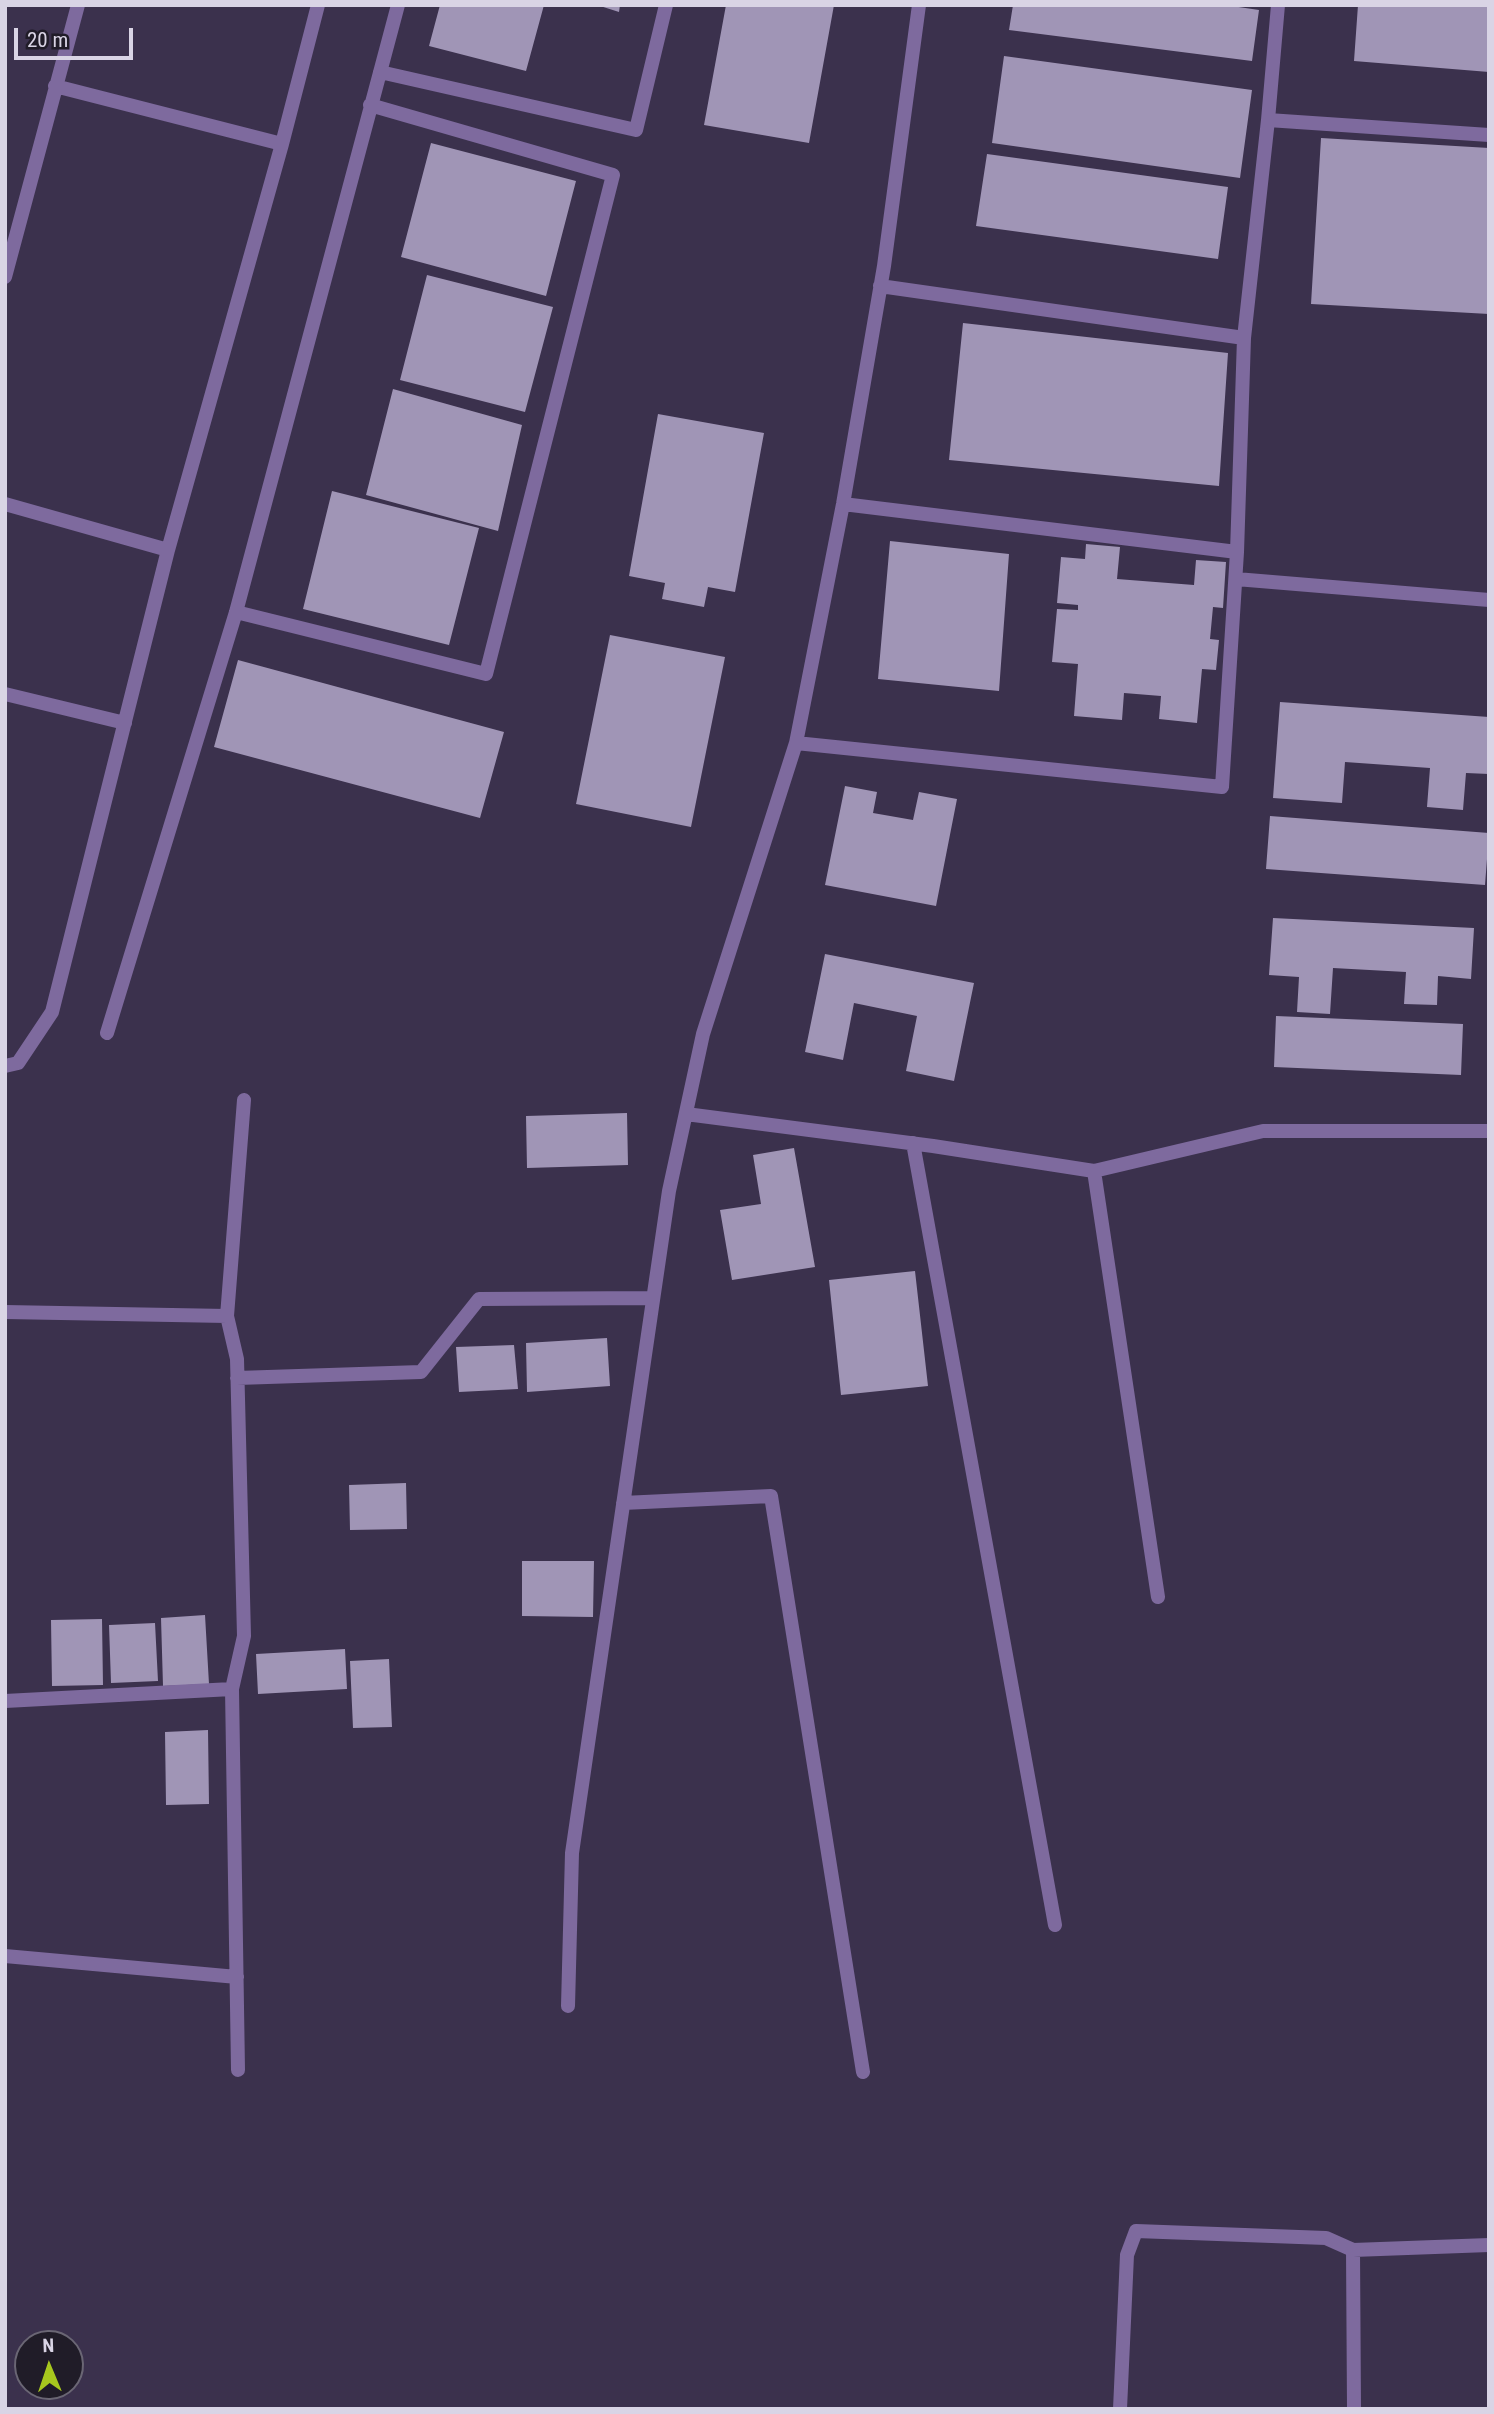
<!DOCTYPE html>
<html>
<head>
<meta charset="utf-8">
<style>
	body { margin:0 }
	#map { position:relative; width:1494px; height:2414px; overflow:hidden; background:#3b314d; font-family:"Roboto Condensed",sans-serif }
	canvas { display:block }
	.frame { position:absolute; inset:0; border:7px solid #d9d4e5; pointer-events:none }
	.north { position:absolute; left:14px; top:2330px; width:70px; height:70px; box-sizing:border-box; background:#201c28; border:2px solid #6a6674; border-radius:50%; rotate:358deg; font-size:19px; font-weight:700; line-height:28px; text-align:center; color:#d9d4e5 }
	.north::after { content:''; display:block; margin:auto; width:24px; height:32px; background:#a7c71e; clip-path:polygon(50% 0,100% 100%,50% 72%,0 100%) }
	.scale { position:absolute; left:14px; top:28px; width:119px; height:32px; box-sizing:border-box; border:4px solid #d9d4e5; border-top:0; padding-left:9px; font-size:21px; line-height:24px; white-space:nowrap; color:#d9d4e5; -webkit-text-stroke:5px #201c28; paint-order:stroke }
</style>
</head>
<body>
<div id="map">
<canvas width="1494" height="2414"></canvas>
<div class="frame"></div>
<div class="north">N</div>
<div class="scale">20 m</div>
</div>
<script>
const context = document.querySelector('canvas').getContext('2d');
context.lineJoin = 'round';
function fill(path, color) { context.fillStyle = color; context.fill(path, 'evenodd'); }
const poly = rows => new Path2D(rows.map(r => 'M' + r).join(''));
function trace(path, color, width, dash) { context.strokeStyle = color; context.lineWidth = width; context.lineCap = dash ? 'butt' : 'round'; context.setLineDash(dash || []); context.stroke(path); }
const building = poly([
	[440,5,544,5,526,71,429,46],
	[597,5,620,5,619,12],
	[726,5,834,5,809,143,704,125],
	[1013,5,1225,5,1259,10,1252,61,1009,30],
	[1358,5,1489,5,1489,72,1354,61],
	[1004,56,1252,90,1240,178,992,143],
	[1321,138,1489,148,1489,314,1311,304],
	[431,143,576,181,546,296,401,257],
	[987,154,1228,187,1218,259,976,226],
	[427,275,553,307,525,412,400,380],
	[963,323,1228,353,1219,486,949,460],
	[393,389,522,425,498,531,366,495],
	[658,414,764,433,735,592,708,587,704,607,662,599,665,583,629,576],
	[332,491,479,528,449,645,303,609],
	[890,541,1009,554,999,691,878,679],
	[1086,544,1120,547,1117,579,1194,585,1196,560,1226,562,1223,608,1213,607,1210,639,1219,640,1216,670,1202,669,1197,723,1159,719,1161,696,1124,693,1122,720,1074,716,1078,664,1052,662,1057,609,1078,610,1078,605,1057,603,1061,557,1085,559],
	[610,635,725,657,691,827,576,804],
	[238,660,504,732,480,818,214,747],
	[1280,702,1489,717,1489,774,1466,773,1463,810,1427,807,1430,768,1345,762,1342,803,1273,798],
	[845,786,877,792,873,813,913,820,919,792,957,799,936,906,825,885],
	[1270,816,1489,833,1485,885,1266,869],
	[1273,918,1474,928,1471,979,1438,976,1437,1005,1404,1004,1406,972,1333,968,1330,1014,1297,1012,1299,977,1269,975],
	[825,954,974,983,954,1081,906,1071,917,1016,854,1003,843,1060,805,1052],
	[1276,1016,1463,1024,1461,1075,1274,1067],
	[627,1113,628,1165,527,1168,526,1116],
	[794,1148,815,1267,732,1280,720,1210,761,1204,753,1155],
	[915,1271,928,1386,841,1395,829,1280],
	[607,1338,610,1386,527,1392,526,1343],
	[514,1345,518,1389,459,1392,456,1347],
	[406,1483,407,1529,350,1530,349,1485],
	[522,1561,594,1561,593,1617,522,1616],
	[205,1615,209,1684,163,1686,161,1618],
	[102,1619,103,1685,52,1686,51,1620],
	[155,1623,158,1681,111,1683,109,1625],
	[345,1649,347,1689,258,1694,256,1654],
	[389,1659,392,1727,353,1728,350,1661],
	[208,1730,209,1804,166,1805,165,1732]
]);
const lane = poly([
	[380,72,636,130,666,5],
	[55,86,282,144],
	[5,277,78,5],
	[5,504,168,550],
	[236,612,486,674,613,175,370,105],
	[5,694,125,723],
	[107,1033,236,612,398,5],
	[5,1066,18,1063,52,1012,168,550,282,144,318,5]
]);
const street = poly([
	[1268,120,1489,135],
	[880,286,1244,338],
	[843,504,1237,552],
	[1236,579,1489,600],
	[796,743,1222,787,1237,552,1244,338,1268,120,1278,5],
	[686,1114,933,1146,1094,1171,1263,1131,1489,1131],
	[913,1143,1055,1925],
	[1094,1171,1158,1597],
	[5,1312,227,1316],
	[237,1378,421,1372,479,1299,653,1298],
	[623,1503,771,1496,863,2072],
	[232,1689,238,2070],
	[5,1701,232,1689,244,1636,237,1359,227,1316,244,1100],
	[5,1956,237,1977],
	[568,2006,572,1853,669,1191,703,1034,796,743,843,504,884,266,919,5],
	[1353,2250,1354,2409],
	[1120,2409,1127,2255,1136,2231,1326,2238,1353,2250,1489,2245]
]);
fill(building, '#a095b6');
trace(lane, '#7e6a9e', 14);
trace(street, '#7e6a9e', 14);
</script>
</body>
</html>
